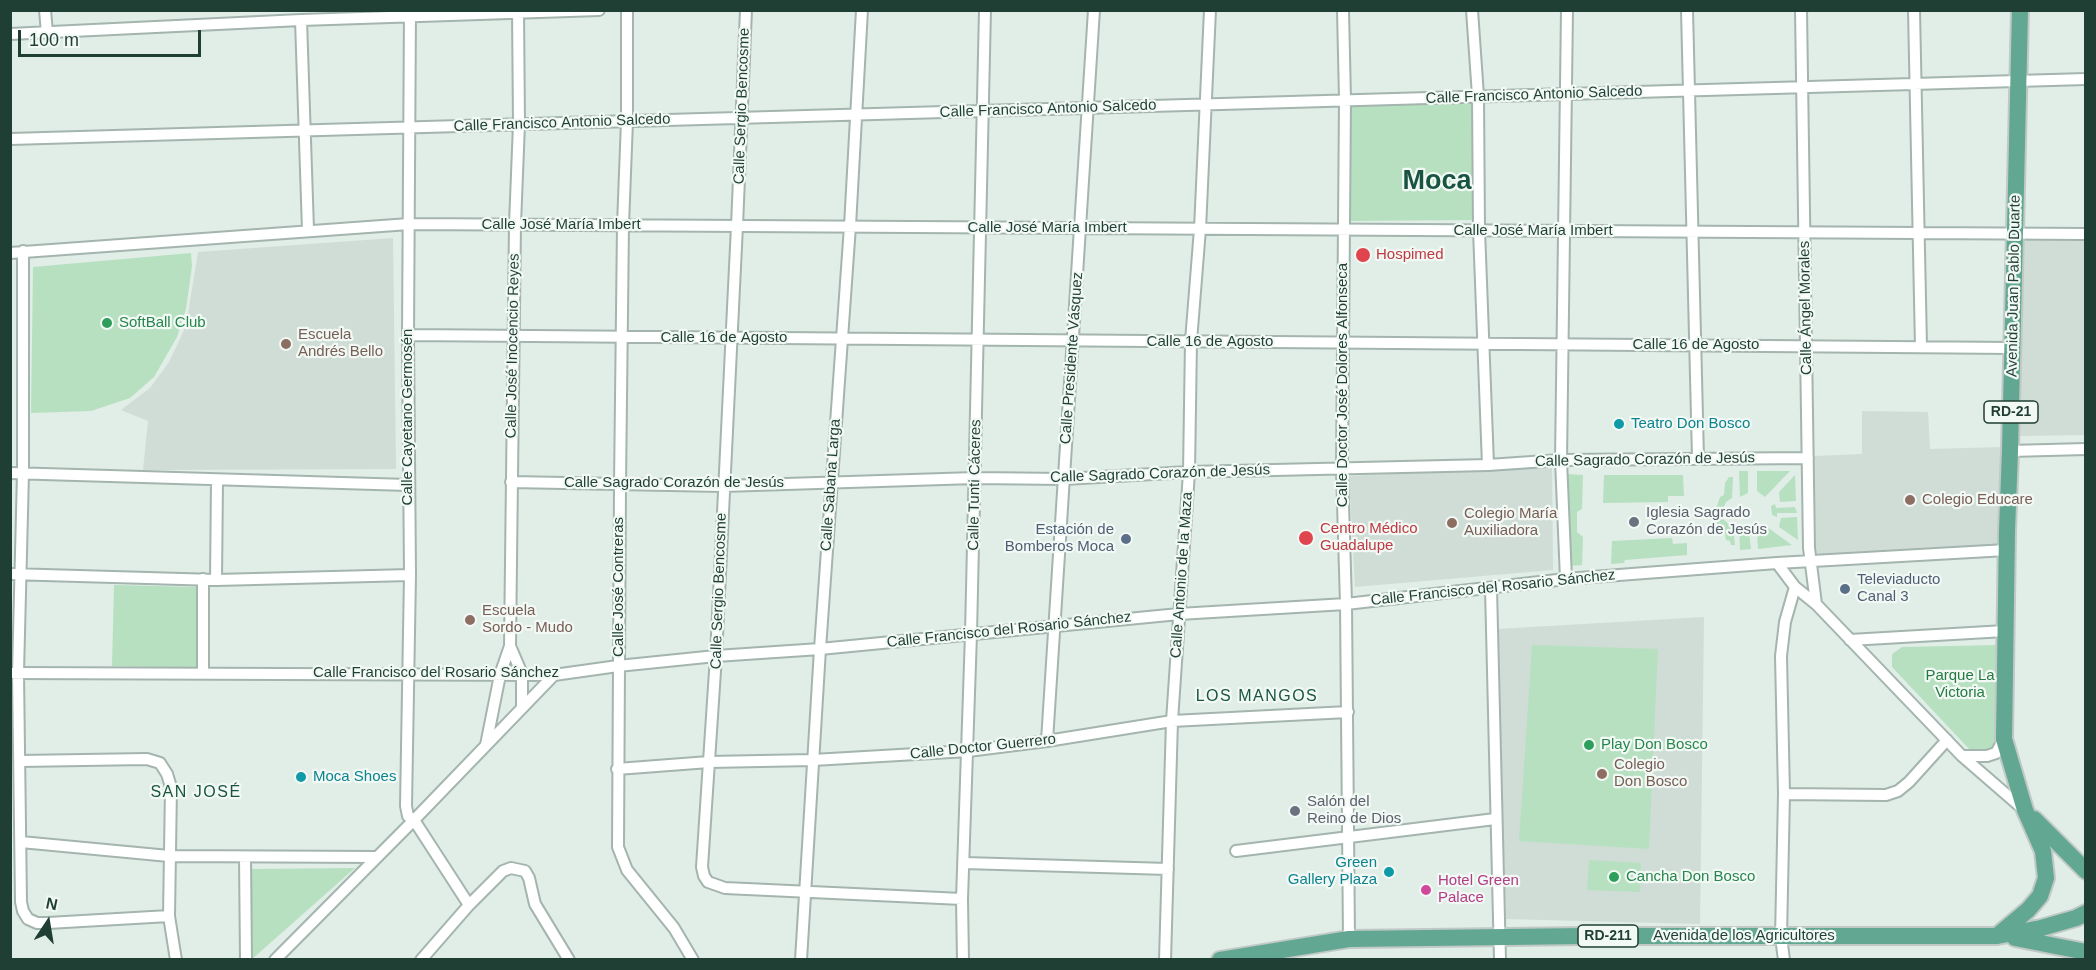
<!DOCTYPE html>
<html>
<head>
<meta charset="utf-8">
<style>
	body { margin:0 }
	#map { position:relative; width:2096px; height:970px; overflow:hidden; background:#e1ede7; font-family:Arial,sans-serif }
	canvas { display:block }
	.frame { position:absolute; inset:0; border:12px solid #1f3f35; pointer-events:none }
	.north { position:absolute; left:18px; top:892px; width:60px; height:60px; -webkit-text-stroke:4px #f2f9f5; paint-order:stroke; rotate:12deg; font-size:16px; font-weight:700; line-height:24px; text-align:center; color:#1f3f35 }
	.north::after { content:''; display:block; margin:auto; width:21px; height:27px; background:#1f3f35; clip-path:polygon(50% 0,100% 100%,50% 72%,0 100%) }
	.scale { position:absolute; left:18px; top:30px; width:183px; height:27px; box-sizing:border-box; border:3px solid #1f3f35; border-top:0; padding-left:8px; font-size:18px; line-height:21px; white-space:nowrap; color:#1f3f35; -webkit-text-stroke:4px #f2f9f5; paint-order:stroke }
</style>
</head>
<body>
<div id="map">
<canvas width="2096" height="970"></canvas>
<div class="frame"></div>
<div class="north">N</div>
<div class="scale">100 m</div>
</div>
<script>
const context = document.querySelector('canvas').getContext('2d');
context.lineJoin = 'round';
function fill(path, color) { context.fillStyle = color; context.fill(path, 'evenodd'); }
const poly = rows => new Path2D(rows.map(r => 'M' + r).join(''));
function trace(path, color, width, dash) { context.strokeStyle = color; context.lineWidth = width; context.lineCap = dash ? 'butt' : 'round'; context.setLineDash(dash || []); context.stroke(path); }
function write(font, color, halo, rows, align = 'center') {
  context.font = font + ' Arial,sans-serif'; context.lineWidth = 4.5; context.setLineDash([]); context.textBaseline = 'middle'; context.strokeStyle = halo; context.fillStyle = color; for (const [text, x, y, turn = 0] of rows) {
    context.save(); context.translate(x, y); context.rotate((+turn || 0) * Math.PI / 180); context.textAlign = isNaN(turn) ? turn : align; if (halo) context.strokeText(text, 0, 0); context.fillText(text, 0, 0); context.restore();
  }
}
const built = poly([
	[393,238,396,469,143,470,148,421,121,410,150,388,169,362,186,326,198,252],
	[2021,239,2085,240,2085,435,2019,436],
	[1862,411,1928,412,1930,449,2004,447,2004,545,1816,556,1814,456,1862,454],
	[1552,466,1553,570,1355,587,1349,476],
	[1704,617,1700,924,1506,919,1497,629]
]);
const green = poly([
	[1474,100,1475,220,1349,221,1351,106],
	[191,253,192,266,186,309,177,337,154,377,130,398,91,411,31,413,33,267],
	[1739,471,1748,471,1748,493,1740,497],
	[1757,471,1790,471,1765,497,1757,491],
	[1567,474,1583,475,1582,509,1577,512,1577,532,1583,537,1582,565,1569,566],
	[1604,475,1683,475,1684,496,1668,496,1668,502,1603,503],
	[1795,475,1796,501,1780,502,1779,492],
	[1729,477,1733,477,1732,498,1726,502,1723,509,1716,509,1720,497,1724,495,1725,483],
	[1775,504,1776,508,1795,507,1797,513,1777,513,1777,517,1772,515,1771,506],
	[1797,517,1798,540,1779,527,1781,518],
	[1723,519,1733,528,1735,545,1731,545,1730,541,1726,540,1725,534,1718,526,1716,520],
	[1767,527,1792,545,1758,549,1757,532],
	[1739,528,1749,532,1751,549,1740,550],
	[1672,538,1673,544,1687,543,1687,555,1625,560,1624,563,1611,564,1612,541],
	[114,585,198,587,200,668,112,666],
	[1532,645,1658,649,1649,849,1519,841],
	[1999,645,1998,746,1985,752,1971,751,1892,667,1892,654,1902,647],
	[1589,860,1641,863,1640,892,1587,890],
	[355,868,251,960,251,869]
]);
const minor = poly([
	[45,10,47,33],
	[410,10,408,335,410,575,406,806,408,816,414,820,469,905],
	[627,10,627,121,623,225,620,485,618,847,627,870,674,928,693,960],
	[746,10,737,226,716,656,702,867,704,876,708,882,725,888,962,899],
	[1343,10,1345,100,1342,469,1346,604,1349,939],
	[1472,10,1478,96,1479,230,1488,465],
	[1687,10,1698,458],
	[1801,10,1809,548,1816,604],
	[1914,10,1921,347],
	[301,20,308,230],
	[10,34,301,20,599,10],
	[10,139,2086,79],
	[23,251,23,473,18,673,21,902,23,911,28,919,37,923,48,923,169,916],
	[10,253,409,224,2086,234],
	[408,335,2013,348],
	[2010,451,2086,449],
	[10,473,408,485],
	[511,482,723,486,975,478,1064,479,1189,472,1488,465,1561,460,1808,458],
	[1777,563,1795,587,1816,604,1962,756,2022,808],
	[10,574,216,580,410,575],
	[203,579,203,672],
	[1566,579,1561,460,1567,10],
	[216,580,217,481],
	[1491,588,1500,960],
	[1850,640,2005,631],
	[510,646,522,674,522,708],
	[10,673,554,675,618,666,716,656,820,649,1179,614,1346,604,1566,579,1777,563,2007,550],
	[1047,741,1094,10],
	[486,745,500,675,510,646,515,224,519,124,518,10],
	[1962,756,1987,756,1996,753,2004,739],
	[20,761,147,759,160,763,167,774,171,787,169,916,176,960],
	[617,769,709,762,813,760,968,751,1047,741,1172,721,1348,712],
	[1784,794,1886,795,1898,791,1909,782,1947,740],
	[21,842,169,856,377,857],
	[1236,851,1495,819],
	[245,857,246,960],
	[965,863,1168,869],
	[275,960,414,820,554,675],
	[421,960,469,905,503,871,511,868,525,871,529,878,535,904,569,960],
	[801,960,820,649,850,226,862,10],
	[963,960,962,899,971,634,985,10],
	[1165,960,1172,721,1189,472,1191,341,1200,229,1210,10],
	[1784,960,1781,937,1784,794,1781,656,1785,622,1795,587]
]);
const primary = poly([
	[2034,819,2086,871],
	[1997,936,2028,910,2040,896,2046,878,2043,851,2025,810,2004,739,2007,531,2010,451,2020,10],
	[2015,938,2086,952],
	[1220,960,1349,939,1585,936,1997,936,2041,928,2076,918,2086,913]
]);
const markers = [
	[1363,255,8,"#e0444e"],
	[107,323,6,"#2e9e5b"],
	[286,344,6,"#8d6e63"],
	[1619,424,6,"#0f9aa8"],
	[1910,500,6,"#8d6e63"],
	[1634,522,6,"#6b7280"],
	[1452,523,6,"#8d6e63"],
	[1306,538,8,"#e0444e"],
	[1126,539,6,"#5c6f8a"],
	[1845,589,6,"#5c6f8a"],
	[470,620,6,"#8d6e63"],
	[1589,745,6,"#2e9e5b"],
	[1602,774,6,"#8d6e63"],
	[301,777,6,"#0f9aa8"],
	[1295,811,6,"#6b7280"],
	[1389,872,6,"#0f9aa8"],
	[1614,877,6,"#2e9e5b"],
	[1426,890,6,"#d1479c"]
];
const shields = [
	[2011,412,54],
	[1608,936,60]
];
const shieldNames = [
	["RD-21",2011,412],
	["RD-211",1608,936]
];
const streetNames = [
	["Calle Francisco Antonio Salcedo",1534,95,-2],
	["Calle Sergio Bencosme",742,106,-88],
	["Calle Francisco Antonio Salcedo",1048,109,-2],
	["Calle Francisco Antonio Salcedo",562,123,-2],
	["Calle José María Imbert",561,225],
	["Calle José María Imbert",1047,228],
	["Calle José María Imbert",1533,231],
	["Avenida Juan Pablo Duarte",2014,286,-89],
	["Calle Ángel Morales",1806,308,-91],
	["Calle 16 de Agosto",724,338],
	["Calle 16 de Agosto",1210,342],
	["Calle 16 de Agosto",1696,345],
	["Calle José Inocencio Reyes",513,346,-89],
	["Calle Presidente Vásquez",1072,358,-86],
	["Calle Doctor José Dolores Alfonseca",1343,385,-90],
	["Calle Cayetano Germosén",408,417,-90],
	["Calle Sagrado Corazón de Jesús",1645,460,-1],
	["Calle Sagrado Corazón de Jesús",1160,474,-2],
	["Calle Sagrado Corazón de Jesús",674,483],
	["Calle Sabana Larga",831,485,-86],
	["Calle Tunti Cáceres",975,485,-89],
	["Calle Antonio de la Maza",1182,575,-86],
	["Calle José Contreras",619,587,-90],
	["Calle Francisco del Rosario Sánchez",1493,588,-6],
	["Calle Sergio Bencosme",719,591,-88],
	["Calle Francisco del Rosario Sánchez",1009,630,-6],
	["Calle Francisco del Rosario Sánchez",436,673],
	["Calle Doctor Guerrero",983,747,-6],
	["Avenida de los Agricultores",1744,936]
];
const healthNames = [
	["Hospimed",1376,255],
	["Centro Médico",1320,529],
	["Guadalupe",1320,546]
];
const leisureNames = [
	["SoftBall Club",119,323],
	["Play Don Bosco",1601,745],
	["Cancha Don Bosco",1626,877]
];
const educationNames = [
	["Escuela",298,335],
	["Andrés Bello",298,352],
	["Colegio Educare",1922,500],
	["Colegio María",1464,514],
	["Auxiliadora",1464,531],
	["Escuela",482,611],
	["Sordo - Mudo",482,628],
	["Colegio",1614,765],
	["Don Bosco",1614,782]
];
const cultureNames = [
	["Teatro Don Bosco",1631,424],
	["Moca Shoes",313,777],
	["Green",1377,863,"right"],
	["Gallery Plaza",1377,880,"right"]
];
const worshipNames = [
	["Iglesia Sagrado",1646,513],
	["Corazón de Jesús",1646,530],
	["Salón del",1307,802],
	["Reino de Dios",1307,819]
];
const serviceNames = [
	["Estación de",1114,530],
	["Bomberos Moca",1114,547],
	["Televiaducto",1857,580,"left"],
	["Canal 3",1857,597,"left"]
];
const parkNames = [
	["Parque La",1960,676],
	["Victoria",1960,693]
];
const hotelNames = [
	["Hotel Green",1438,881],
	["Palace",1438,898]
];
const neighbourhoodNames = [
	["LOS MANGOS",1257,697],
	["SAN JOSÉ",196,793]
];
const townNames = [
	["Moca",1437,182]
];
fill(built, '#cfddd6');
fill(green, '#b7e0c0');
trace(minor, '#a3b5ae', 14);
trace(primary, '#c0c9c6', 20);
trace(minor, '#fff', 10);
trace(primary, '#61a791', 16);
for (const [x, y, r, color] of markers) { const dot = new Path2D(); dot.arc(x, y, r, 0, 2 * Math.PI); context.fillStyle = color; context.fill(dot); trace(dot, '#f2f9f5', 2); }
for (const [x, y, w] of shields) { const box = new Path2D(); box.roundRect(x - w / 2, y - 11, w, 22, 4.5); context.fillStyle = '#f2f9f5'; context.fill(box); trace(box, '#1f3f35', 1.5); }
write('bold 14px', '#1f3f35', null, shieldNames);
write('15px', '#1f3f35', '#f2f9f5', streetNames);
write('15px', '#be3a42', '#f2f9f5', healthNames, 'left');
write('15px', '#27864d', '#f2f9f5', leisureNames, 'left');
write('15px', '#785e54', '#f2f9f5', educationNames, 'left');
write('15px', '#0d838f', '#f2f9f5', cultureNames, 'left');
write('15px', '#5b616d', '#f2f9f5', worshipNames, 'left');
write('15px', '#4e5e75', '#f2f9f5', serviceNames, 'right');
write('15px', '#257a42', '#f2f9f5', parkNames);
write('15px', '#b23c85', '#f2f9f5', hotelNames, 'left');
context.letterSpacing = '1.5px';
write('16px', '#195442', '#f2f9f5', neighbourhoodNames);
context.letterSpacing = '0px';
write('bold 27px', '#195442', '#f2f9f5', townNames);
</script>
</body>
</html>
